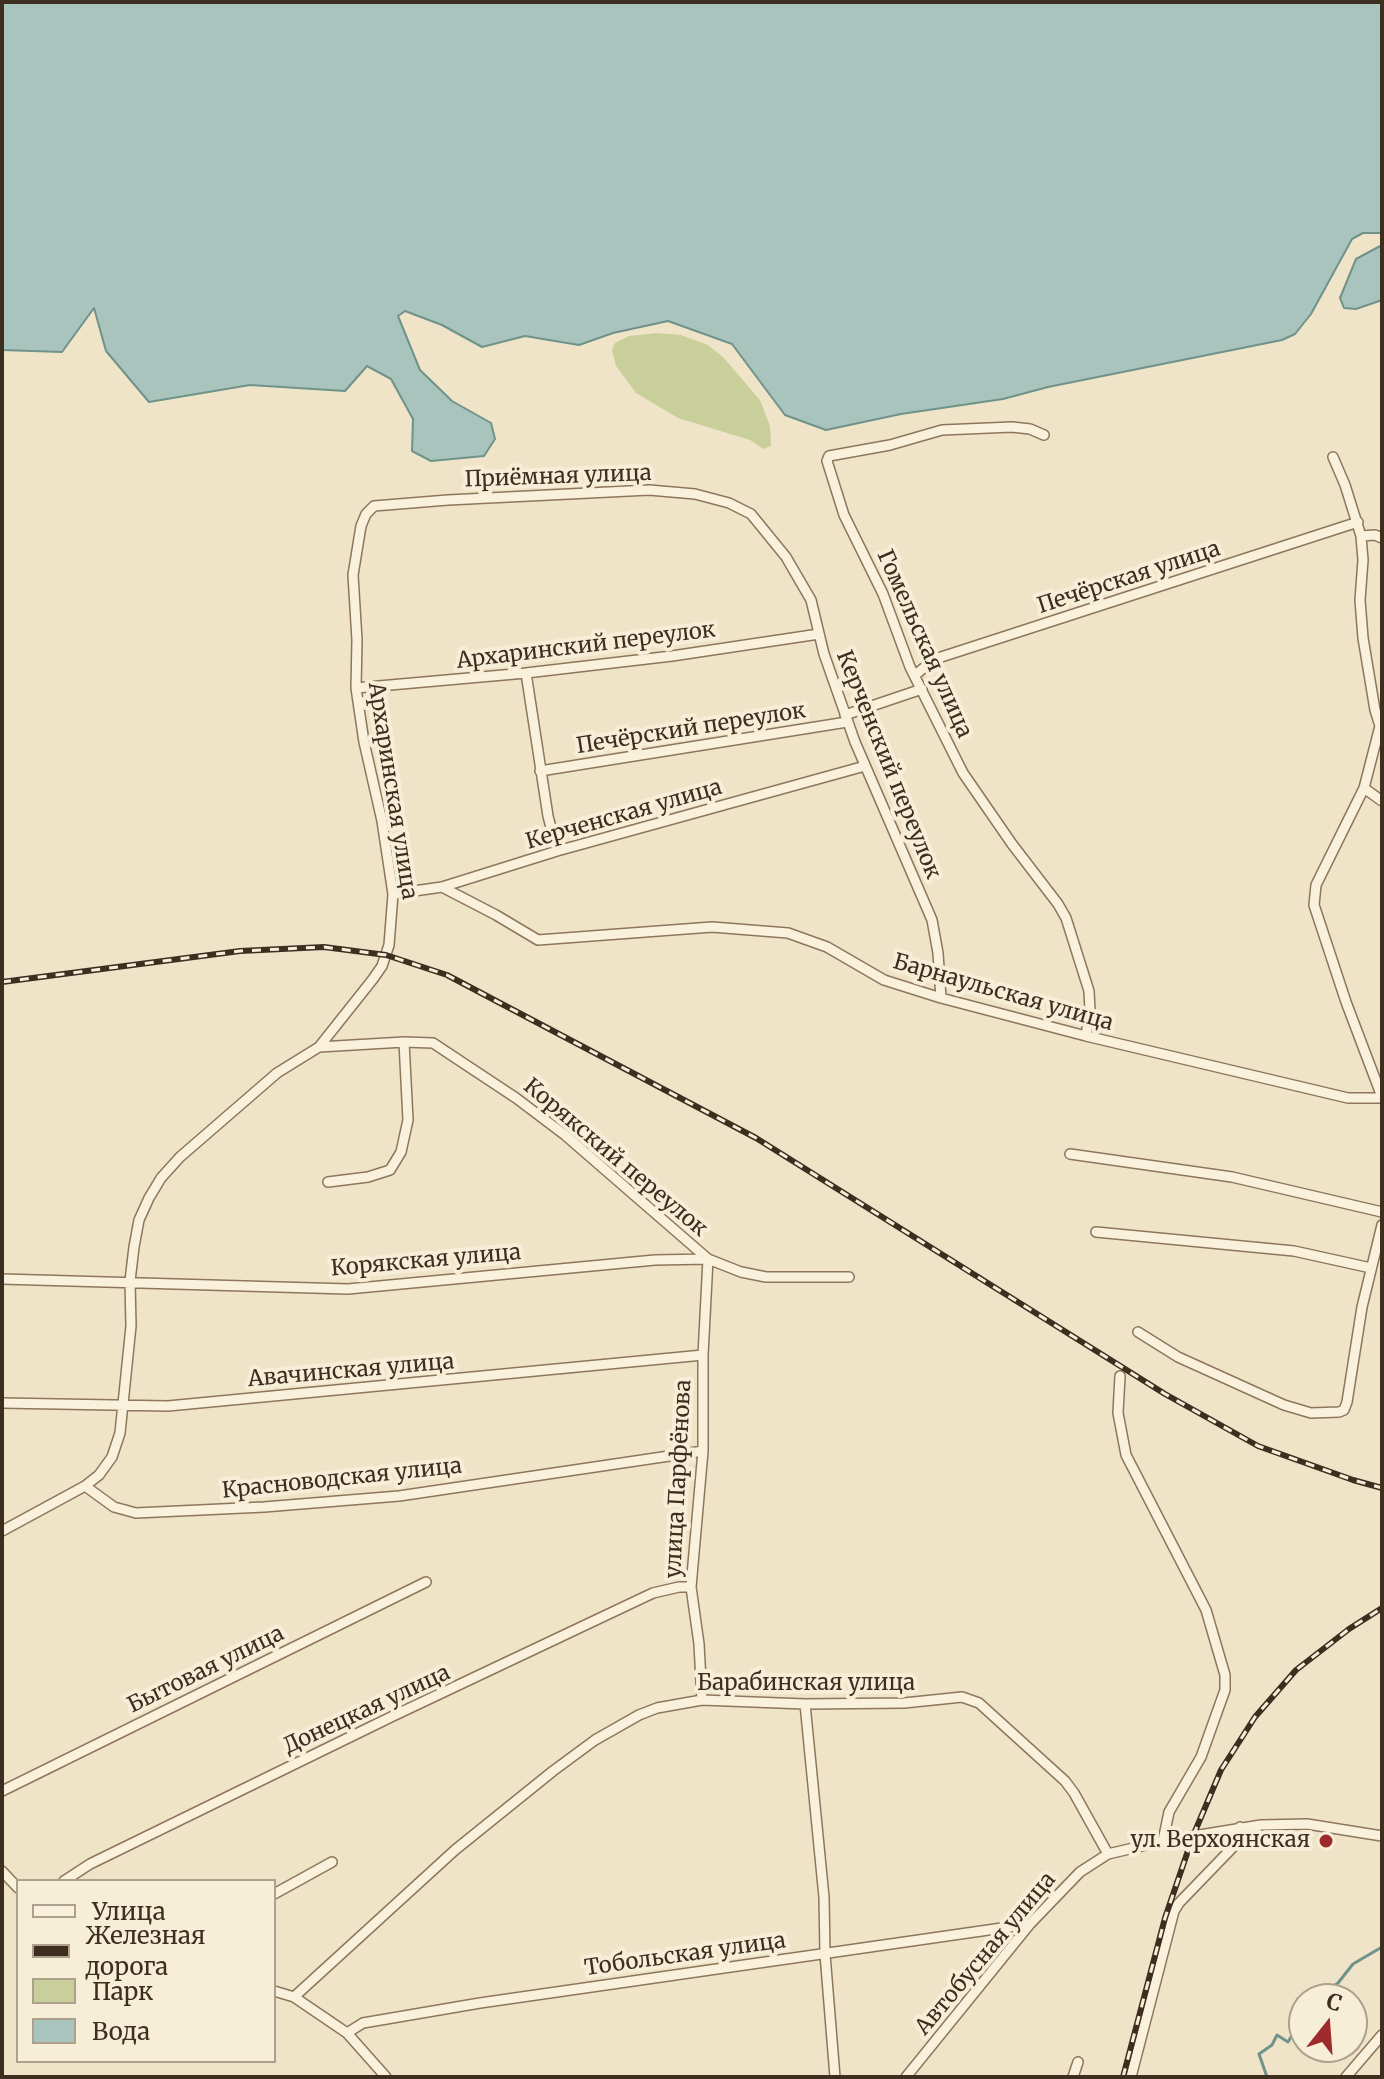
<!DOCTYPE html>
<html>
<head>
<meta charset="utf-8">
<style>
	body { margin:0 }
	#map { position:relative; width:1384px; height:2079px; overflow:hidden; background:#f0e4c8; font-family:Merriweather,serif }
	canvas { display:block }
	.frame { position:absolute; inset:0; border:4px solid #3d2e20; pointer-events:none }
	.legend { position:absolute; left:16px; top:1879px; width:260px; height:184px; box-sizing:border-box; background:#f7eed8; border:2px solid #ada18e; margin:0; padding:10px 14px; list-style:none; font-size:24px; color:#3d2e20 }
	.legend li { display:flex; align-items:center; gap:16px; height:40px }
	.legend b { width:40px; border:2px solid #ada18e }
	.north { position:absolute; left:1288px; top:1983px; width:80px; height:80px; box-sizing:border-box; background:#f7eed8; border:2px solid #ada18e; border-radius:50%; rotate:17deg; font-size:22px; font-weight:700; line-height:32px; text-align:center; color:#3d2e20 }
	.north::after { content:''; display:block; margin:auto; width:28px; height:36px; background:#9e2a2b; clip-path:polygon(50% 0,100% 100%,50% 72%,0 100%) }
</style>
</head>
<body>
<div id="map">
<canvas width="1384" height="2079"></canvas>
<div class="frame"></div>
<ul class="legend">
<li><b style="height:10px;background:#faf1dc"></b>Улица</li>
<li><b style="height:10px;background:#3d2e20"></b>Железная дорога</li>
<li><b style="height:22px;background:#c9cf9b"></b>Парк</li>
<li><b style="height:22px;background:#a9c4bc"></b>Вода</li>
</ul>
<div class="north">С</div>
</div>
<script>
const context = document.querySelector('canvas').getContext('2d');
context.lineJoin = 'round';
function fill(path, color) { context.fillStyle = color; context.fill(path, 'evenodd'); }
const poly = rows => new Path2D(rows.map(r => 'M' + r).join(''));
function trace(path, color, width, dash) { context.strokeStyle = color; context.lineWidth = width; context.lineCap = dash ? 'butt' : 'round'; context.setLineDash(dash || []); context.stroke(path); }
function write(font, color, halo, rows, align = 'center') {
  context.font = font + ' Merriweather,serif'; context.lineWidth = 8; context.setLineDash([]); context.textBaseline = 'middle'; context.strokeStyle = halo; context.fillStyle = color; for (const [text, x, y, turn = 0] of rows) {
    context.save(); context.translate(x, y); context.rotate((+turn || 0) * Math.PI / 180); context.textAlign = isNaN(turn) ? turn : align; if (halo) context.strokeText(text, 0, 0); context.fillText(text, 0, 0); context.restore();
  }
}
const green = poly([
	[657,333,681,335,708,345,723,357,760,400,770,426,771,446,763,449,750,440,678,418,636,393,616,366,612,350,615,343,629,336]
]);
const water = poly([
	[2,2,1382,2,1382,233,1363,233,1352,239,1311,314,1295,334,1282,340,1048,387,1003,399,901,414,826,430,785,415,732,344,668,321,613,333,579,345,525,336,482,347,442,325,405,311,398,316,420,370,452,401,491,423,495,439,484,456,431,461,412,451,413,419,391,379,367,366,345,391,250,385,149,402,106,351,94,308,62,352,2,350,2,2],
	[1382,245,1382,300,1356,309,1344,308,1340,298,1356,259,1382,245]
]);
const stream = poly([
	[1319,1999,1323,1993,1338,1983,1353,1964,1382,1947],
	[1267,2077,1259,2054,1272,2045,1277,2035,1288,2042,1304,2015]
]);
const minor = poly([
	[1044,435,1030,429,1012,427,942,430,890,445,829,456,827,461,844,515,883,594,910,667,963,773,1012,844,1058,904,1066,918,1089,991,1090,1010,1086,1036],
	[1333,457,1345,485,1361,536,1363,560,1360,600,1363,638,1375,710,1380,726,1364,788,1316,885,1314,905,1346,1002,1382,1097],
	[1361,536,1375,535,1382,538],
	[526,673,548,816,557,851],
	[915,675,935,659,1358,522],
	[356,688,526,673,672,656,819,634],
	[845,715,922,689],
	[540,771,847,722],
	[1364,788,1382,801],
	[442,887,496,915,538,940,712,927,788,933,827,947,884,980,941,998,1086,1036,1348,1098,1382,1098],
	[393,894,442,887,557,851,865,766],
	[319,1047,404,1042,433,1043,516,1098,565,1135,708,1259,741,1272,766,1277,849,1277],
	[1070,1154,1232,1177,1382,1212],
	[328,1182,368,1177,390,1170,401,1152,408,1120,404,1042],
	[1096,1232,1294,1251,1371,1268],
	[2,1279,348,1289,655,1260,708,1259,703,1355,703,1451,691,1587,699,1644,702,1700],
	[1138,1332,1178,1357,1284,1405,1311,1413,1339,1412,1344,1410,1347,1402,1362,1307,1382,1225],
	[1120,1376,1118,1413,1126,1455,1206,1610,1225,1675,1225,1690,1201,1757,1169,1812,1163,1841],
	[2,1403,168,1406,703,1355],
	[85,1486,99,1475,112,1457,120,1433,131,1326,130,1281,134,1247,139,1220,149,1198,161,1178,180,1157,277,1073,319,1047,373,979,382,966,389,945,393,894,382,821,364,742,356,688,357,640,353,575,361,526,366,514,374,506,448,500,649,490,695,494,729,503,751,514,786,557,811,600,824,654,855,742,932,920,938,953,941,998],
	[2,1531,85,1486,114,1507,136,1513,264,1507,399,1496,703,1451],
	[805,1704,824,1897,825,1954,835,2077],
	[2,1791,426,1582],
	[2,1871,18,1888],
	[64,1881,90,1864,393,1716,653,1593,679,1587,691,1587],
	[274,1894,332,1862],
	[274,1991,294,1997,347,2033,386,2077],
	[294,1997,455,1850,553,1771,595,1740,639,1715,657,1708,685,1703,702,1700,805,1704,904,1703,962,1697,979,1703,1065,1781,1074,1793,1108,1854],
	[347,2033,363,2023,480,2003,1030,1924],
	[906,2077,1030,1924,1080,1872,1108,1854,1163,1841,1261,1825,1307,1824,1382,1836],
	[1073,2077,1078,2062],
	[1131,2077,1174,1911,1179,1903,1234,1846,1239,1838,1240,1827],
	[1346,2077,1382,2035]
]);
const rail = poly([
	[2,982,240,951,324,947,386,955,447,975,756,1138,1165,1394,1258,1446,1353,1480,1382,1488],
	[1123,2077,1165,1918,1193,1836,1221,1770,1255,1717,1296,1670,1349,1629,1382,1608]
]);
const markers = [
	[1326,1841,8,"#9e2a2b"]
];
const streetNames = [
	["Приёмная улица",558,477,-2],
	["Печёрская улица",1129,578,-18],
	["Гомельская улица",924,644,66],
	["Архаринский переулок",586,646,-7],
	["Печёрский переулок",691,729,-9],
	["Керченский переулок",888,765,68],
	["Архаринская улица",392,791,81],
	["Керченская улица",624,815,-16],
	["Барнаульская улица",1003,993,16],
	["Корякский переулок",615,1158,40],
	["Корякская улица",426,1261,-5],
	["Авачинская улица",351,1371,-5],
	["Красноводская улица",342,1479,-6],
	["улица Парфёнова",679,1479,-87],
	["Бытовая улица",206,1670,-26],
	["Барабинская улица",806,1684],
	["Донецкая улица",367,1710,-25],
	["Автобусная улица",986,1954,-50],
	["Тобольская улица",685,1955,-8]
];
const poiNames = [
	["ул. Верхоянская",1310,1841]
];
fill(green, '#c9cf9b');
fill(water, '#a9c4bc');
trace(water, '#6f938a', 2);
trace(stream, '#6f938a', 3);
trace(minor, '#8d765c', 12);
trace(minor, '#faf1dc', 9);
trace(rail, '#3d2e20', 6);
trace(rail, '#f7eed8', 3, [9]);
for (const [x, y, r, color] of markers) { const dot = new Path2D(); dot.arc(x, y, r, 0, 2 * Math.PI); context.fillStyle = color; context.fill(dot); trace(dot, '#f7eed8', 3); }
write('22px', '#3d2e20', '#f7eed8', streetNames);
write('22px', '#3d2e20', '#f7eed8', poiNames, 'right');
</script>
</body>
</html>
